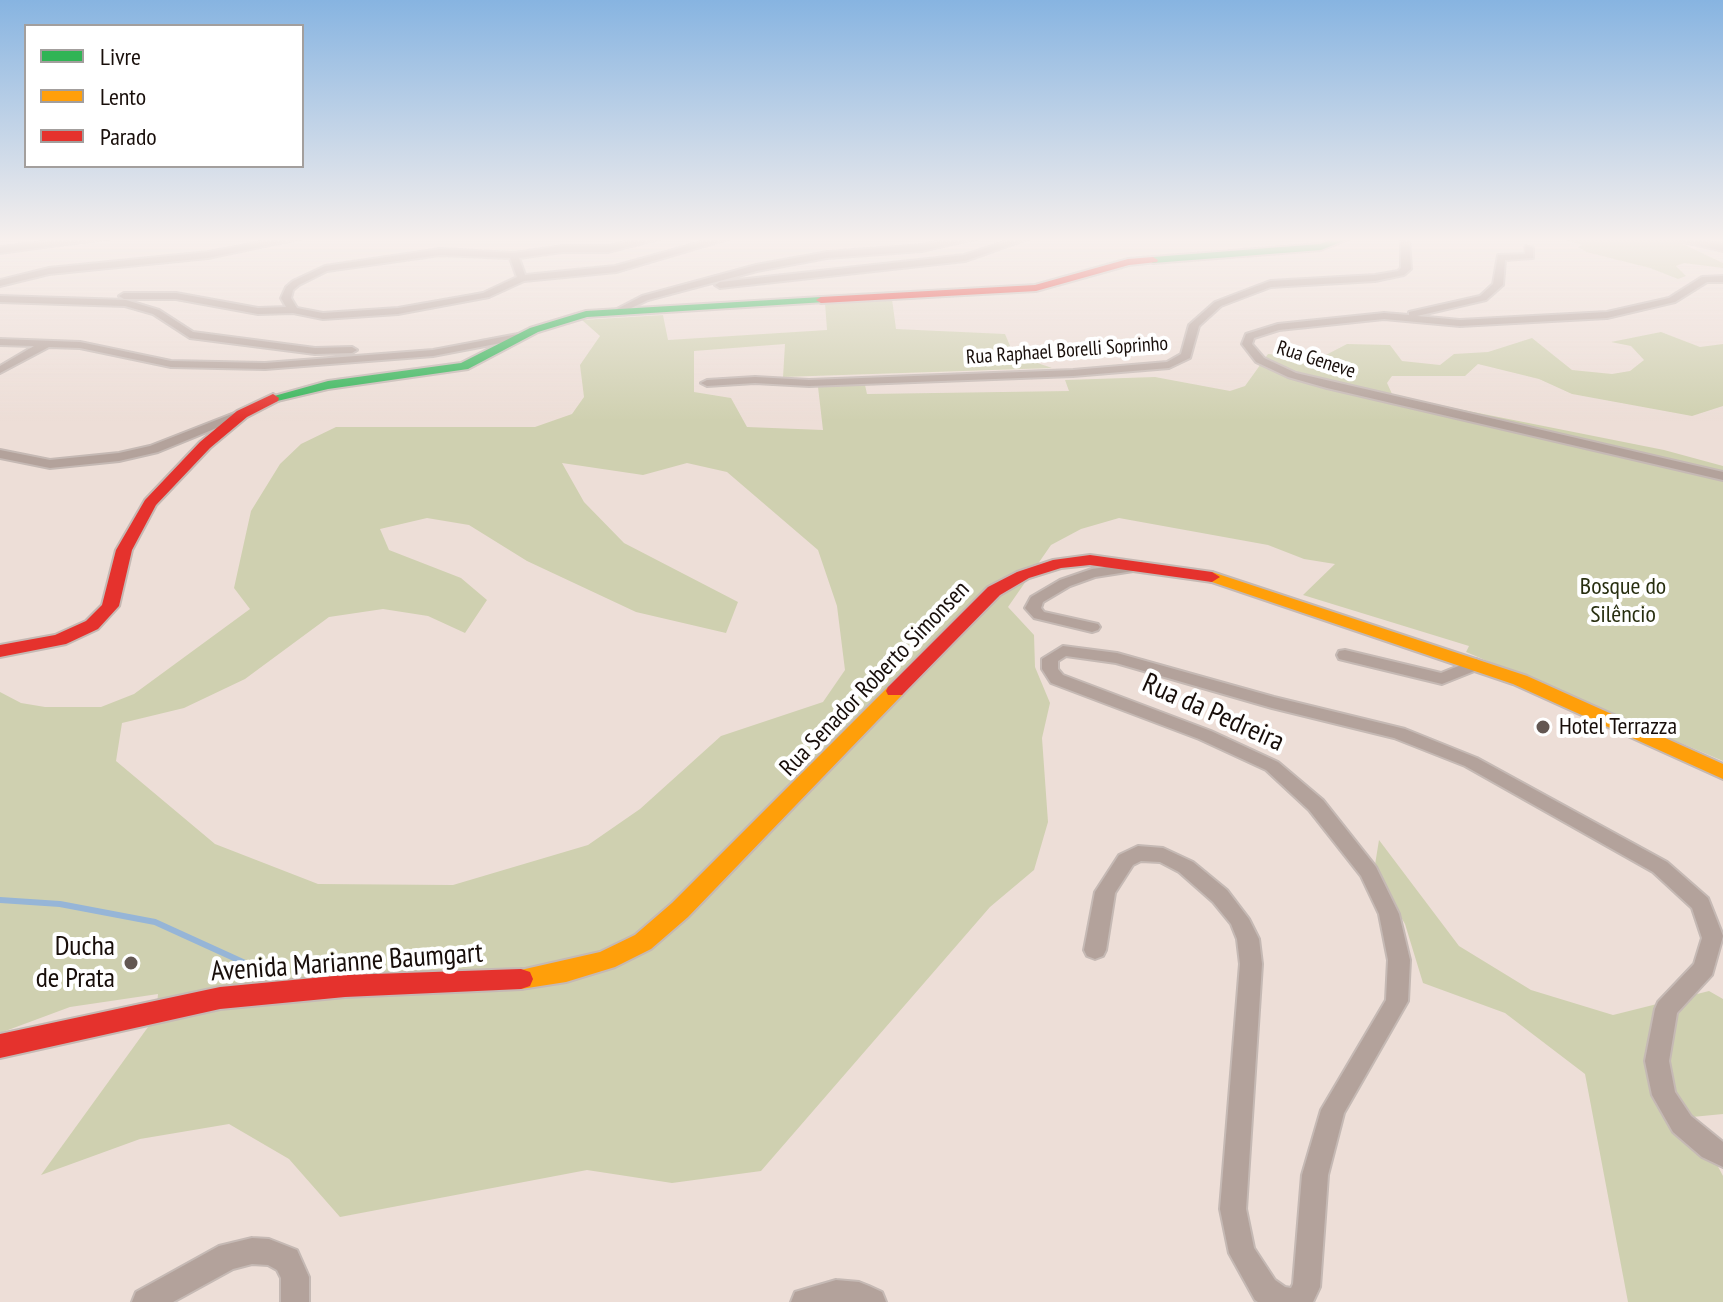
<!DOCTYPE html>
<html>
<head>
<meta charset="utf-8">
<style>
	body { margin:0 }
	#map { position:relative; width:1723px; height:1302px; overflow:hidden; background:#edded7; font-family:"PT Sans Narrow",sans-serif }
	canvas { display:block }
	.legend { position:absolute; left:24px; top:24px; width:280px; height:144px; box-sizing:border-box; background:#fff; border:2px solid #a39f9d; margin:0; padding:10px 14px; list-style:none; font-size:24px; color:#180e0a }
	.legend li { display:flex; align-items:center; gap:16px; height:40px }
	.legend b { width:40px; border:2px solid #a39f9d }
</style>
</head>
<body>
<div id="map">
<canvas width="1723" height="1302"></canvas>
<ul class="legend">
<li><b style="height:10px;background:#30b455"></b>Livre</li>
<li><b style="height:10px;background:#ff9f0a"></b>Lento</li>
<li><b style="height:10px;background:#e5322d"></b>Parado</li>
</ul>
</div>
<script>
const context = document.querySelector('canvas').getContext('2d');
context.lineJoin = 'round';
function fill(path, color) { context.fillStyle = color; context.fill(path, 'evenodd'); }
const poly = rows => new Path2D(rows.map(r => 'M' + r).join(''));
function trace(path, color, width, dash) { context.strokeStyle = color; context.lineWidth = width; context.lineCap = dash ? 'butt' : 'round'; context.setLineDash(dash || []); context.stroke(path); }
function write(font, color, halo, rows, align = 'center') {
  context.font = font + ' "PT Sans Narrow",sans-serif'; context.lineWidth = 8; context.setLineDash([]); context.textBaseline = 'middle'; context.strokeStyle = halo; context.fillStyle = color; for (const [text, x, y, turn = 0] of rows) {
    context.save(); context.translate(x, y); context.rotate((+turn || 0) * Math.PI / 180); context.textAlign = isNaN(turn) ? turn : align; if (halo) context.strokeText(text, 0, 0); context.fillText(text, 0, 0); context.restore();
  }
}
const green = poly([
	[1560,238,1670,238,1723,263,1723,268,1684,263,1676,266,1686,276,1678,279,1650,268,1586,252,1578,247,1582,245],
	[892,299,896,329,1005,334,1014,355,1052,368,783,377,785,344,694,351,694,392,731,398,747,427,823,430,818,387,865,385,867,394,1069,391,1065,380,1155,377,1230,391,1245,386,1268,354,1320,358,1347,344,1390,345,1402,361,1440,365,1454,354,1488,352,1532,338,1572,370,1612,374,1630,371,1644,360,1631,346,1611,342,1661,332,1700,347,1723,344,1723,406,1692,416,1572,394,1539,379,1478,364,1465,376,1392,376,1387,383,1393,396,1664,450,1723,466,1723,761,1466,652,1469,646,1303,595,1335,564,1304,559,1268,545,1119,518,1081,529,1051,545,1008,607,1034,635,1035,667,1050,703,1042,738,1048,822,1034,870,990,907,761,1171,672,1183,587,1170,340,1217,289,1159,229,1124,140,1139,41,1175,156,1016,158,994,70,1007,0,1033,0,692,21,703,45,707,101,707,134,694,250,609,234,588,251,511,280,464,301,444,336,427,535,427,572,414,584,397,580,365,600,336,582,320,663,315,668,340,827,330,825,303],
	[562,463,643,475,687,463,727,472,818,550,837,606,845,670,823,702,721,736,640,809,588,845,453,885,318,884,215,844,116,761,122,723,184,708,245,679,329,617,383,609,428,616,465,633,487,600,461,578,389,550,380,529,427,518,469,525,527,561,636,612,726,633,738,602,624,543,584,502],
	[1379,840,1459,946,1531,990,1613,1015,1709,991,1723,999,1723,1114,1692,1117,1723,1176,1723,1302,1628,1302,1585,1074,1505,1013,1423,983,1405,924,1374,871]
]);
const stream = poly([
	[0,900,60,904,155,922,245,963]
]);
const street = poly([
	[82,238,112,238,0,253,0,247,82,238],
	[284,238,303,238,208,258,49,274,0,286,0,280,49,268,208,252,284,238],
	[645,238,662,238,608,252,562,252,519,258,525,275,615,266,716,238,731,238,616,272,524,281,489,297,398,314,323,319,293,313,258,314,176,299,124,299,119,296,124,293,176,293,258,308,286,307,281,298,286,287,293,281,325,266,440,249,514,253,562,246,608,246,645,238],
	[440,255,510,258,517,277,483,293,398,308,323,313,297,308,291,298,293,290,299,285,327,271,440,255],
	[960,238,979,238,922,251,827,258,757,271,648,300,623,312,615,310,642,296,756,265,827,252,922,245,960,238],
	[1017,238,1030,238,965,261,720,288,715,285,720,282,964,255,1017,238],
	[1401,238,1409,238,1411,269,1404,275,1375,281,1271,287,1221,306,1199,326,1190,358,1169,368,1073,376,809,386,755,383,707,386,701,383,707,380,755,377,809,380,1073,370,1167,362,1181,354,1189,325,1215,302,1270,281,1375,275,1398,271,1401,268,1401,238],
	[1665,238,1684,238,1723,245,1723,251,1665,238],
	[1526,246,1533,248,1533,258,1505,260,1503,285,1486,300,1417,316,1460,320,1607,312,1669,298,1702,277,1723,276,1723,282,1707,282,1675,302,1607,318,1460,326,1384,319,1279,330,1254,338,1252,344,1264,358,1296,373,1723,472,1723,480,1327,388,1288,377,1256,362,1242,344,1246,334,1278,324,1384,313,1409,315,1409,312,1480,296,1493,284,1498,255,1525,254,1526,246],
	[0,296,126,300,159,310,193,332,315,348,352,347,357,350,352,353,315,354,190,338,153,314,125,306,0,302,0,296],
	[518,334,523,337,522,339,433,356,265,369,171,367,80,348,49,347,0,373,0,366,34,346,0,345,0,339,80,342,171,361,265,363,433,350,518,334],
	[242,410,248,414,246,416,158,452,119,461,50,468,0,458,0,450,50,460,119,453,150,446,242,410],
	[1141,562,1148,566,1146,569,1095,577,1070,586,1043,602,1041,608,1044,612,1098,624,1100,627,1098,630,1092,632,1034,618,1025,608,1031,597,1060,580,1092,569,1141,562],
	[1063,646,1117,653,1274,697,1405,729,1477,758,1667,862,1708,898,1723,936,1712,975,1677,1013,1669,1061,1675,1092,1691,1116,1723,1142,1723,1167,1702,1157,1673,1132,1652,1095,1645,1061,1655,1009,1658,1002,1694,964,1702,938,1692,908,1653,872,1465,766,1394,738,1272,708,1116,663,1066,656,1058,661,1058,669,1063,675,1211,731,1278,762,1323,800,1376,867,1399,914,1410,960,1408,1001,1344,1113,1328,1175,1320,1287,1313,1302,1258,1302,1255,1300,1229,1253,1220,1209,1240,964,1237,939,1231,924,1213,902,1179,872,1160,862,1141,861,1133,865,1115,893,1106,950,1103,956,1095,959,1087,956,1084,950,1095,892,1119,855,1138,846,1163,848,1193,862,1227,890,1249,919,1259,939,1262,964,1246,1209,1254,1248,1275,1280,1285,1287,1291,1288,1293,1284,1302,1175,1321,1110,1386,1000,1388,960,1379,914,1361,876,1309,810,1266,770,1199,739,1051,683,1042,669,1042,659,1063,646],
	[1345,650,1441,673,1476,659,1484,664,1482,668,1442,684,1339,659,1337,655,1339,651,1345,650],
	[252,1238,269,1239,297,1250,309,1277,309,1302,281,1302,281,1278,277,1270,268,1265,252,1264,233,1269,173,1302,132,1302,136,1292,219,1246,252,1238],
	[836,1280,859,1282,869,1286,882,1292,886,1302,791,1302,795,1292,836,1280]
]);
const fast = poly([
	[1336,238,1351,238,1321,250,1153,263,1148,260,1153,257,1320,244,1336,238],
	[821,297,826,300,825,302,587,317,538,332,468,369,328,389,273,402,267,398,328,381,461,363,530,328,586,311,821,297]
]);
const slow = poly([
	[1212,572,1527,676,1723,764,1723,779,1513,684,1206,580,1204,577,1206,574,1212,572],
	[895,685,902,687,904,691,902,695,688,917,651,949,615,967,566,982,521,989,512,986,509,979,512,972,600,952,635,935,672,903,888,687,895,685]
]);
const jam = poly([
	[1153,257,1158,260,1157,262,1129,265,1036,291,821,303,816,300,821,297,1035,285,1128,259,1153,257],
	[273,394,279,398,278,401,247,417,210,448,156,505,132,550,119,606,98,629,66,644,0,657,0,645,55,635,86,621,102,605,116,550,145,500,200,442,237,411,273,394],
	[1090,555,1212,572,1220,577,1212,582,1090,565,1061,568,1029,578,1000,595,902,695,888,695,886,691,888,687,988,587,1017,572,1053,560,1090,555],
	[521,969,530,972,533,979,530,986,521,989,345,997,220,1009,0,1058,0,1034,220,987,345,975,521,969]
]);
const markers = [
	[1543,727,8,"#635752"],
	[131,963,8,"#635752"]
];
const farStreetnames = [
	["Rua Raphael Borelli Soprinho",1067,351,-4],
	["Rua Geneve",1316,360,18]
];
const parkNames = [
	["Bosque do",1623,587],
	["Silêncio",1623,615]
];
const streetNames = [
	["Rua Senador Roberto Simonsen",875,679,-46]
];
const poiNames = [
	["Hotel Terrazza",1559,727]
];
const nearStreetnames = [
	["Rua da Pedreira",1213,713,24],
	["Avenida Marianne Baumgart",347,963,-4]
];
const nearPoinames = [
	["Ducha",115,947],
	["de Prata",115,979]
];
fill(green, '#cfd0b0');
trace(stream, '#96b5d7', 6);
trace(street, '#c5b9b4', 4);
trace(fast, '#c5b9b4', 4);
trace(slow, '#c5b9b4', 4);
trace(jam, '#c5b9b4', 4);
fill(street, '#b3a29b');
fill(fast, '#30b455');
fill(slow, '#ff9f0a');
fill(jam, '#e5322d');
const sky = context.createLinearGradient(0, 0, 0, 421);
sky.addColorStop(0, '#87b4e1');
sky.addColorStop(0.57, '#f7f0ed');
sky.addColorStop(1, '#f7f0ed00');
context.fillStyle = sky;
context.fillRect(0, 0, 1723, 421);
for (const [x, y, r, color] of markers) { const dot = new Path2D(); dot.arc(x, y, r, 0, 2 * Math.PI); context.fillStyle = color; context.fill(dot); trace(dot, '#fff', 3); }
write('20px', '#180e0a', '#fff', farStreetnames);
write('24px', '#272e0f', '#fff', parkNames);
write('24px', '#180e0a', '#fff', streetNames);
write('24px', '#180e0a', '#fff', poiNames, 'left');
write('28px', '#180e0a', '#fff', nearStreetnames);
write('28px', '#180e0a', '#fff', nearPoinames, 'right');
</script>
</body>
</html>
